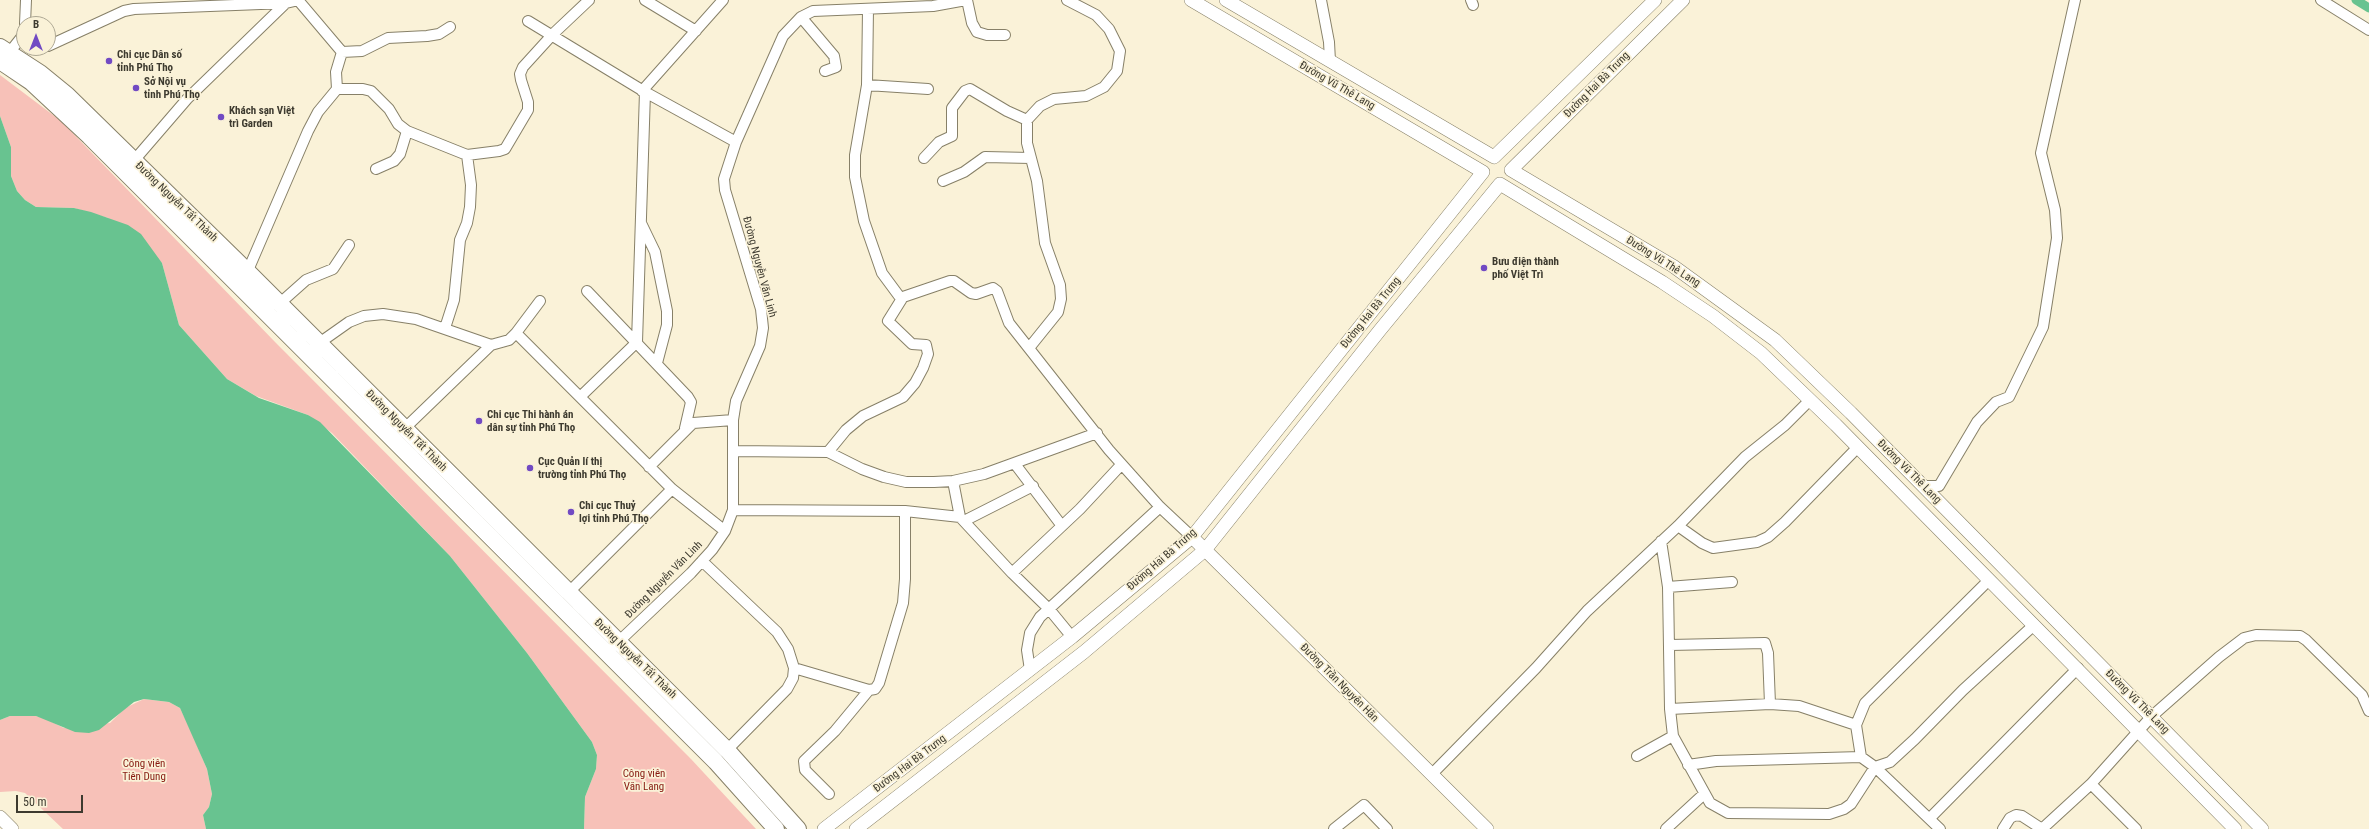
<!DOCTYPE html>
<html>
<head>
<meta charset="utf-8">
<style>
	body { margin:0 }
	#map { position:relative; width:2369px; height:829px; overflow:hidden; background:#faf2d8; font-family:"Roboto Condensed",sans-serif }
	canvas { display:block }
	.north { position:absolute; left:16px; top:16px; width:40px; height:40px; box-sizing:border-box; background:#faf2d8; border:1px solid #aea894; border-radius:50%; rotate:0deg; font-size:11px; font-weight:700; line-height:16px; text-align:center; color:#3d3a2f }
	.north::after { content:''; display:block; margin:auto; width:14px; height:18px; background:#714ac3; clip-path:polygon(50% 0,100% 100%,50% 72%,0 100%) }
	.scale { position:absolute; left:16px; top:795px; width:67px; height:18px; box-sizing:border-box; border:2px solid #3d3a2f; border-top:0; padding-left:5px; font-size:12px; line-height:14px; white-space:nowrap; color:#3d3a2f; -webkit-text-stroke:3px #faf2d8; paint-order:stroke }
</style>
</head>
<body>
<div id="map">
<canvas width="2369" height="829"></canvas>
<div class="north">B</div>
<div class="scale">50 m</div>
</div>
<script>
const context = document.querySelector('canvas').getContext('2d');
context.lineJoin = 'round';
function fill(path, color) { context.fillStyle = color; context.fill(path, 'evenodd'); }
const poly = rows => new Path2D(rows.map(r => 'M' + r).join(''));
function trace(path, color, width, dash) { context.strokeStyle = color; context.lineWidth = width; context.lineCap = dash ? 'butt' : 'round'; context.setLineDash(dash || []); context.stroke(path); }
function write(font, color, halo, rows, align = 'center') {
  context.font = font + ' "Roboto Condensed",sans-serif'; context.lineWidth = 3.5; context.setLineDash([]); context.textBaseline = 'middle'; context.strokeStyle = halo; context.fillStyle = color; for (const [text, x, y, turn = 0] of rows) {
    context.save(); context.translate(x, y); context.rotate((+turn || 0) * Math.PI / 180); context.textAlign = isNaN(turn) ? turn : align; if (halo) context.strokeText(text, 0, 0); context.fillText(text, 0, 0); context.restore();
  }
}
const green = poly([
	[0,75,61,121,276,343,691,759,756,829,584,829,585,797,596,769,597,755,592,742,527,653,450,556,332,433,308,415,256,396,227,379,179,325,162,263,108,218,74,208,36,207,25,200,17,191,11,176,11,147,0,116],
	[144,699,169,702,180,708,190,729,207,769,212,794,209,807,203,815,206,829,63,829,25,793,16,791,0,792,0,720,10,716,36,716,44,718,64,728,110,723,125,708]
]);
const water = poly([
	[0,116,11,147,11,176,17,191,25,200,36,207,74,208,91,212,128,225,141,234,162,263,179,325,227,379,259,398,308,415,320,422,450,556,527,653,592,742,597,755,596,769,585,797,584,829,206,829,203,815,209,807,212,794,207,769,180,708,169,702,144,699,134,702,99,730,89,733,75,732,36,716,10,716,0,720]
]);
const canal = poly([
	[2356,0,2369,8]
]);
const minor = poly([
	[645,0,696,31],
	[967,0,972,23,977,32,987,35,1005,35],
	[1321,0,1329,42,1330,61],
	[1471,0,1473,5],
	[2321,0,2369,30],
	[868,9,867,85,855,155,855,177,864,221,882,273,899,296,903,297,950,281,954,281,971,293,976,294,993,288,997,291,1009,323,1109,450,1160,507,1192,537],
	[801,17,834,56,836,67,825,71],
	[528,21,645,92,736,142],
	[25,24,26,0],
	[48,46,124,11,134,9,286,3,299,0],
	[342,52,362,51,388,38,427,36,439,34,450,27],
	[9,53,24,34],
	[867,85,928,89],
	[337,89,363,89,371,91,389,109,398,124,407,131,467,155,471,185,470,207,467,223,460,240,454,300,445,328],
	[642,91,723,0],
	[467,155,499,151,505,149,528,110,528,102,521,80,520,74,523,67,553,34,589,0],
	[924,158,939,142,952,136,952,108,965,91,970,89,1007,111,1027,120],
	[131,164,187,99,287,2],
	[376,169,394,161,400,154,407,131],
	[943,181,964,172,985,157,1031,158],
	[641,223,655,252,667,311,667,325,657,363],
	[246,275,308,131,318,112,337,89,336,72,342,52,298,0],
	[587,291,688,397,691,402,685,428],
	[279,304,306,280,333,269,349,245],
	[516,333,672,489,725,531],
	[315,346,349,322,364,316,383,314,416,319,491,345],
	[1029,348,1058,312,1061,299,1060,285,1045,243,1037,181,1027,143,1027,120,1040,106,1054,99,1086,96,1104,87,1117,71,1120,51,1109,29,1096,15,1067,0],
	[580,397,637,342,645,92],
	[404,429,491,345,509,340,516,333,540,301],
	[735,451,828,452,862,469,884,477,906,482,934,482,953,481,984,474,1097,433],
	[828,452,846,430,863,416,903,397,915,383,923,368,928,354,926,345,912,344,888,321,903,297],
	[1015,464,1062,526],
	[649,467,693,423,733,420],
	[953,481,960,517,1012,573,1049,609,1072,637],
	[1923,486,1939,486,1977,422,1996,402,2009,397,2043,327,2057,238,2055,210,2041,153,2075,0],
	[733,510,905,511,960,517],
	[964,521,1033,486],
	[1678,526,1702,543,1713,548,1757,542,1768,537,1785,522,1858,447],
	[1661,541,1668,587,1670,709,1673,736,1710,803,1728,813,1829,814,1844,809,1851,804,1875,767,1890,762,1915,739,1963,690,2034,625],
	[702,561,777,632,788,649,794,668,793,678,787,689,727,750],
	[1012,573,1080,509,1121,465],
	[1668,587,1732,582],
	[568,593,672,489],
	[1670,645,1765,643,1768,653,1770,704],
	[614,646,691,573,712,550,725,531,733,510,733,420,736,401,760,346,763,328,761,309,725,190,724,179,736,142,783,36,801,17,813,11,933,6,966,0],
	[794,668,869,690,875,689,879,683,903,603,905,579,905,511],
	[1030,670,1027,650,1030,633,1040,617,1160,507],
	[1670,709,1770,704,1799,706,1856,725],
	[1637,756,1673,736],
	[1861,757,1856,725,1865,703,1989,580],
	[1688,765,1716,761,1861,757,1875,767,1940,829],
	[1432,774,1536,668,1587,611,1678,526,1745,457,1785,425,1810,400],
	[829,794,805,770,804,761,835,731,869,690],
	[1930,818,2078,668],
	[1334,829,1364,805,1387,829],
	[1666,829,1704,794],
	[2003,829,2010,818,2016,815,2022,816,2042,829],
	[2042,829,2091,784],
	[2136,829,2091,784,2151,717,2219,657,2244,638,2256,635,2300,636,2306,640,2362,695,2369,711]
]);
const tertiary = poly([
	[1226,0,1494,157,1655,0],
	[1683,0,1511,170,1673,266,1775,340,1851,413,2262,829],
	[1192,537,1487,829],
	[0,817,12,829],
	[824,829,1072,637,1192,537,1483,172,1191,0],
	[856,829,1084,652,1205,550,1380,330,1500,184,1662,282,1713,316,1761,353,1836,425,2235,829]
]);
const primary = poly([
	[0,47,40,73,67,95,248,272,727,750,798,829],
	[0,61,31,82,89,136,716,762,776,829]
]);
const markers = [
	[109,61,4,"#714ac3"],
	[136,88,4,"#714ac3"],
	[221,117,4,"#714ac3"],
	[1484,268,4,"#714ac3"],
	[479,421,4,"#714ac3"],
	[530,468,4,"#714ac3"],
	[571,512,4,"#714ac3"]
];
const poiNames = [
	["Chi cục Dân số",117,55],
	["tỉnh Phú Thọ",117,68],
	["Sở Nội vụ",144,82],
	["tỉnh Phú Thọ",144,95],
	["Khách sạn Việt",229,111],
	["trì Garden",229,124],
	["Bưu điện thành",1492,262],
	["phố Việt Trì",1492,275],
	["Chi cục Thi hành án",487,415],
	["dân sự tỉnh Phú Thọ",487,428],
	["Cục Quản lí thị",538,462],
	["trường tỉnh Phú Thọ",538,475],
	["Chi cục Thuỷ",579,506],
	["lợi tỉnh Phú Thọ",579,519]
];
const streetNames = [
	["Đường Hai Bà Trưng",1597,85,-45],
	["Đường Vũ Thê Lang",1337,86,30],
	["Đường Nguyễn Tất Thành",176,202,44],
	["Đường Vũ Thê Lang",1663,262,32],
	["Đường Nguyễn Văn Linh",759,267,75],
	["Đường Hai Bà Trưng",1371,313,-51],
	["Đường Nguyễn Tất Thành",406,431,45],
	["Đường Vũ Thê Lang",1909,472,45],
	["Đường Hai Bà Trưng",1162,560,-41],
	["Đường Nguyễn Văn Linh",664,580,-45],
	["Đường Nguyễn Tất Thành",635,659,44],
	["Đường Trần Nguyên Hãn",1339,683,45],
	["Đường Vũ Thê Lang",2137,702,45],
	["Đường Hai Bà Trưng",910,764,-37]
];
const parkNames = [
	["Công viên",144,764],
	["Tiên Dung",144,777],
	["Công viên",644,774],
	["Văn Lang",644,787]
];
fill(green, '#f7c1b8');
fill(water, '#68c390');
trace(canal, '#68c390', 9);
trace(minor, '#878068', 12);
trace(tertiary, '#878068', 14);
trace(primary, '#878068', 18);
trace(minor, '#fff', 10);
trace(tertiary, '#fff', 13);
trace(primary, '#fff', 16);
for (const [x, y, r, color] of markers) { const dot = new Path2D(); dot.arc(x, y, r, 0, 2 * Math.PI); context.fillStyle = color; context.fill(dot); trace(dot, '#faf2d8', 1.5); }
write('bold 11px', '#3d3a2f', '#faf2d8', poiNames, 'left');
write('11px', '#3d3a2f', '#faf2d8', streetNames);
write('11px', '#861910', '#faf2d8', parkNames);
</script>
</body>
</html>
